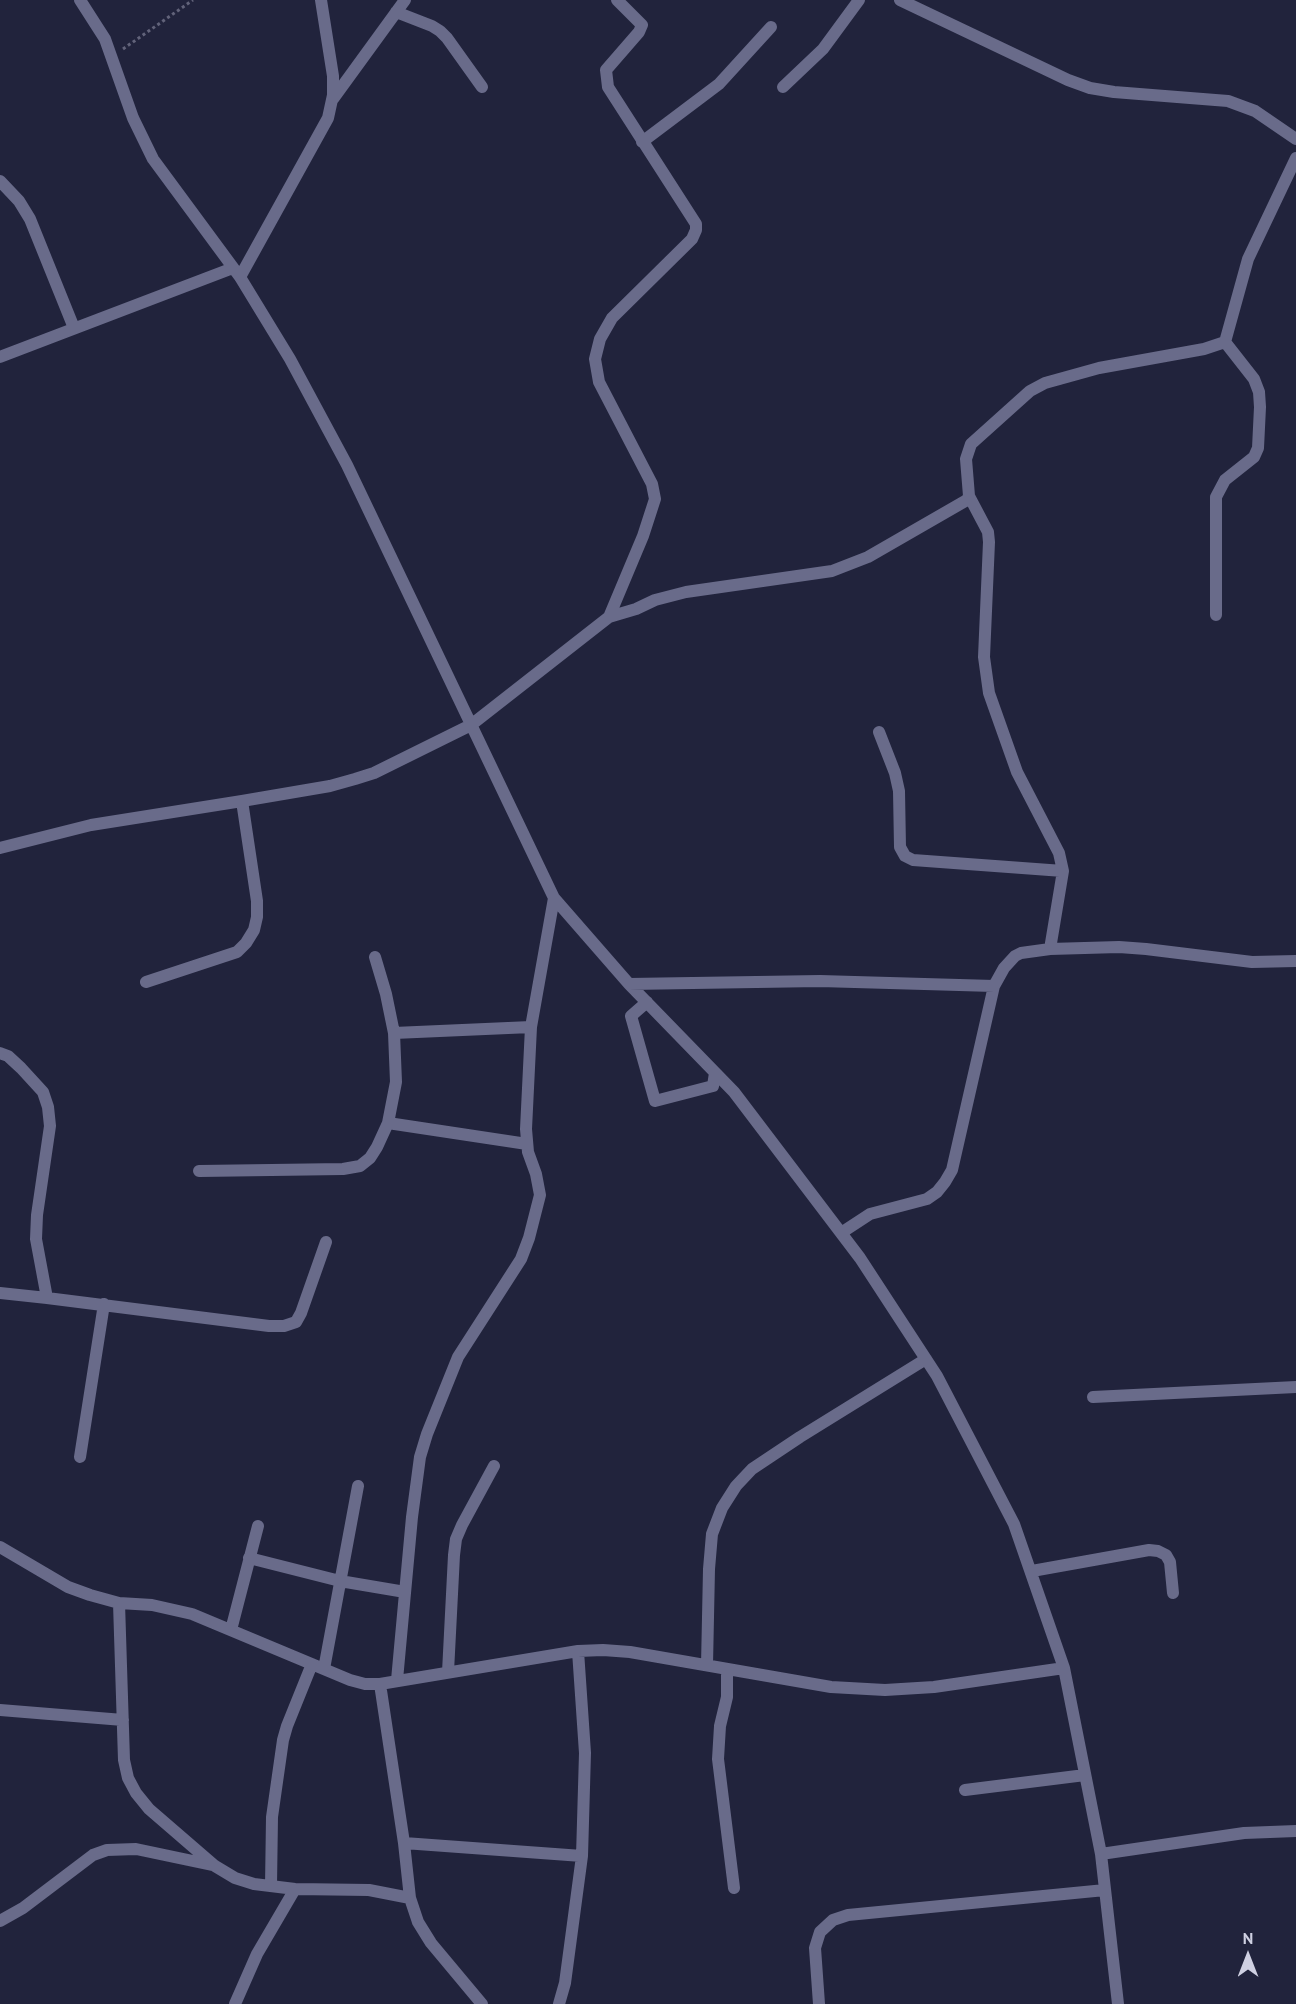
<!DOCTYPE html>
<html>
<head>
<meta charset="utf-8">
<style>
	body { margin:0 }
	#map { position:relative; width:1296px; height:2004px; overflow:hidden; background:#21233c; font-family:"PT Sans",sans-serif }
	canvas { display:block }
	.north { position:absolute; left:1218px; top:1926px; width:60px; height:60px; -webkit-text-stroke:4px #21233c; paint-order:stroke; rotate:0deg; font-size:16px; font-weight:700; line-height:24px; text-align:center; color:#cfd0e2 }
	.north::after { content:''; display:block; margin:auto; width:21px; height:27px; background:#cfd0e2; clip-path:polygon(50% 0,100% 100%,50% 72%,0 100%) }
</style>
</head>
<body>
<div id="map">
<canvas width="1296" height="2004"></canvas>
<div class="north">N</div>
</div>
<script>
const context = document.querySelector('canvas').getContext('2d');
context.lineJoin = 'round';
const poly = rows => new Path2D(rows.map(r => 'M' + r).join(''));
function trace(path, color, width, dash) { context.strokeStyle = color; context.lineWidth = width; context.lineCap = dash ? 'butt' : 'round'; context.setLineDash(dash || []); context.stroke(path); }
const path = poly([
	[123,49,193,0]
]);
const minor = poly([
	[80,0,105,39,133,118,153,159,240,277,290,359,347,465,554,898,629,984,734,1092,860,1258,937,1376,1014,1524,1064,1668,1101,1854,1118,2004],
	[900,0,1068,80,1090,88,1114,92,1228,101,1255,111,1296,139],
	[396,12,432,26,440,31,447,38,482,87],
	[783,87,823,49,859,0],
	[333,99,405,0],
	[642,142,719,84,771,27],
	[0,181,19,201,30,219,74,328],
	[240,277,328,118,333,95,333,76,321,0],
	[0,357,233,268],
	[969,496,988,532,989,542,984,657,989,693,1017,772,1059,853,1063,871,1050,949],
	[1216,615,1216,497,1225,480,1254,457,1258,448,1260,407,1259,392,1254,379,1225,342],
	[609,617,643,536,655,499,652,484,599,382,595,359,600,339,612,318,692,239,696,230,696,224,608,87,606,70,639,32,642,25,617,0],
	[879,732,895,773,899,791,900,847,905,856,913,860,1063,871],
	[0,848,91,825,242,801,330,786,355,779,374,773,471,725,609,617,636,609,655,600,686,592,832,571,868,557,967,500,969,496,966,459,971,444,1030,391,1045,383,1099,368,1204,349,1225,342,1248,259,1296,158],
	[146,982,237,952,246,943,254,930,257,917,257,901,242,801],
	[629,984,820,981,994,986],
	[647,1002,631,1016,655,1101,713,1086,715,1073],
	[394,1033,531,1027],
	[0,1053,8,1056,21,1068,43,1092,48,1107,50,1126,37,1215,36,1239,47,1298,269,1326,284,1326,296,1322,301,1313,326,1242],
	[388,1123,527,1144],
	[199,1171,343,1169,360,1166,370,1158,377,1147,388,1123,396,1082,394,1033,386,994,375,957],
	[841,1233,870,1214,927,1199,937,1192,945,1182,952,1170,994,986,1004,968,1015,956,1021,953,1050,949,1119,947,1146,949,1252,962,1296,961],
	[0,1293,47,1298],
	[1093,1397,1296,1387],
	[80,1457,104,1304],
	[0,1547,68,1587,90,1595,119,1603,152,1605,192,1614,350,1680,365,1684,380,1684,578,1651,603,1650,630,1652,831,1687,885,1690,934,1687,1064,1668],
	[249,1558,340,1581,405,1592],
	[1032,1571,1149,1550,1158,1551,1166,1555,1170,1562,1173,1593],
	[119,1603,124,1760,128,1778,136,1793,149,1809,215,1866,235,1878,254,1884,295,1889,369,1890,410,1898],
	[231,1630,258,1526],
	[707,1665,709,1569,712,1534,722,1508,736,1486,752,1469,800,1437,926,1359],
	[324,1669,358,1486],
	[727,1669,727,1697,720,1726,718,1759,734,1888],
	[448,1672,454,1555,456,1539,462,1525,494,1466],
	[397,1680,412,1517,420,1457,427,1434,458,1357,521,1259,529,1238,540,1195,536,1174,528,1152,526,1129,531,1027,554,898],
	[380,1684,404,1843,410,1898,418,1922,431,1943,482,2004],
	[0,1710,123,1720],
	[965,1790,1085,1775],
	[404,1843,582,1856],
	[1101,1854,1244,1833,1296,1831],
	[271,1886,272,1817,283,1740,287,1726,312,1664],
	[0,1921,23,1908,93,1855,107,1850,136,1849,212,1865],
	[235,2004,257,1954,295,1889],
	[559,2004,565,1983,582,1856,585,1753,578,1651],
	[819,2004,815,1948,820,1932,833,1920,848,1915,1105,1890]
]);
trace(path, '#62637a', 3, [3, 3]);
trace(minor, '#696b8a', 12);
</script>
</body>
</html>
